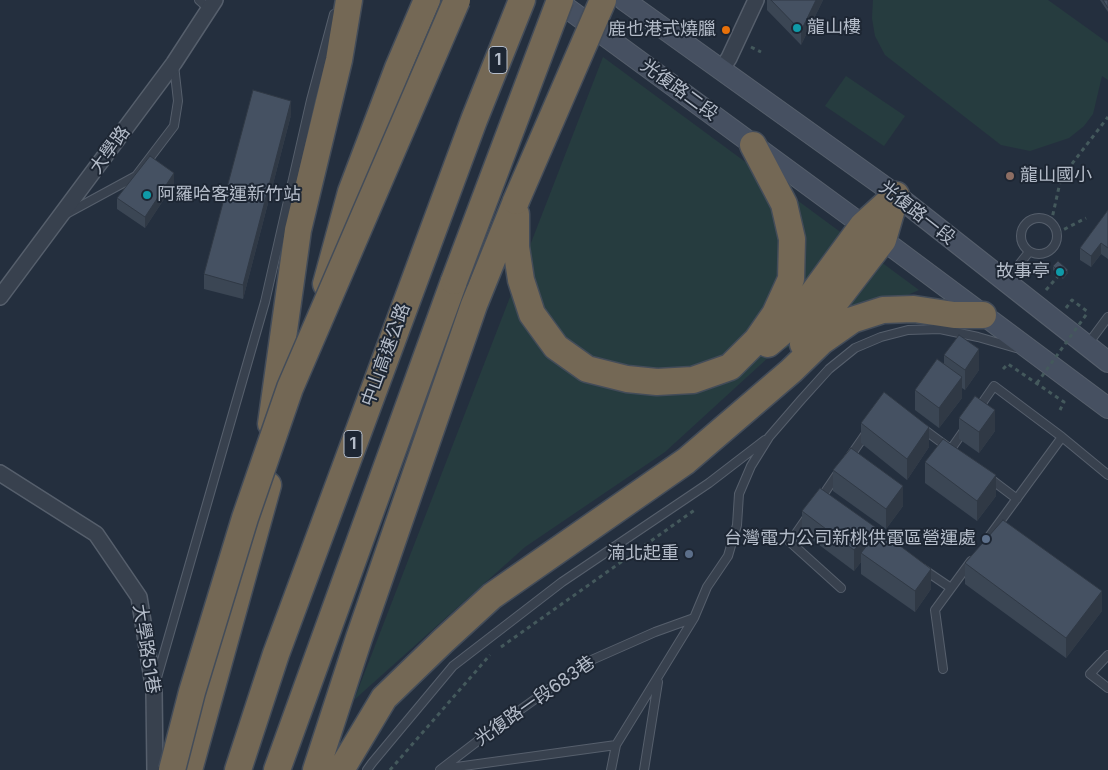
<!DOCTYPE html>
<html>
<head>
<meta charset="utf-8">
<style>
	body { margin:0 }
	canvas { display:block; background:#242f3e }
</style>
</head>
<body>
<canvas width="1108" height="770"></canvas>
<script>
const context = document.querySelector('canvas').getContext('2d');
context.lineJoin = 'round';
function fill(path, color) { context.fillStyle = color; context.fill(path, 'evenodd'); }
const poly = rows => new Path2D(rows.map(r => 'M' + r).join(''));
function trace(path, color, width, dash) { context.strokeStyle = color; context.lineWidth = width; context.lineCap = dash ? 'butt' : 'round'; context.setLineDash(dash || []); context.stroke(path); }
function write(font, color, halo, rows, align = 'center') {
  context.font = font + ' Inter,"Noto Sans TC",sans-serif'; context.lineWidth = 4; context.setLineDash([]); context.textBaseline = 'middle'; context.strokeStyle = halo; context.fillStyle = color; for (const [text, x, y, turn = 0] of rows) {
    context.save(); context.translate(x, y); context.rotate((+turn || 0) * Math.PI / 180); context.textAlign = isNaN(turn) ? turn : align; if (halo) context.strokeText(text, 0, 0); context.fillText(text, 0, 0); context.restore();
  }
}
const green = poly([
	[873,0,1048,0,1108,43,1108,80,1102,76,1093,114,1084,126,1069,138,1030,151,1001,145,885,55,875,36,872,18],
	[603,57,919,290,771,355,665,452,525,547,354,700],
	[846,76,905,116,884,146,825,106]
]);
const path = poly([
	[751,47,761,52],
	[1051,223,1061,178,1108,117],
	[1057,233,1086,218],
	[1046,290,1059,275],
	[1066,308,1072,300,1088,312],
	[1003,369,1008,364,1064,402,1060,410],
	[501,647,696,509],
	[390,770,490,655]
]);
const service = poly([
	[199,0,209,9],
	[66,214,136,176,174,126,178,101,174,65],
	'1021 236a18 18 0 1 1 36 0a18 18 0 1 1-36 0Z',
	[1006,281,1029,252],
	[1088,344,1108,317],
	[978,409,994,386,1062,437,1108,475],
	[922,428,949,448],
	[951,449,965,429],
	[849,458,867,432],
	[988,477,1017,499],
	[819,501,838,473],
	[808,516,790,542,841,588],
	[988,538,1062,437],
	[923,569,951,588],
	[1108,655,1090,674,1108,688],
	[943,669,935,610,971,561],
	[156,681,265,302,311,100,334,14],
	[442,769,616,745],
	[367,770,372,763,453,666,562,582,709,483,765,440],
	[440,770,492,730,587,662,655,632,694,618,707,587,728,556,737,525,739,494,751,466,769,437,801,400,829,369,855,348,881,337,908,330,940,329,978,337,1016,348],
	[611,770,616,745,694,618],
	[644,770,658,682]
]);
const minor = poly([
	[721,70,729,58,756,0],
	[0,297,174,63,215,0],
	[0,473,96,534,139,597,154,691,155,770]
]);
const secondary = poly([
	[556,0,883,240,1108,408],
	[624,0,896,195,1108,362]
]);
const motorway = poly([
	[516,214,516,247,521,280,532,314,556,347,587,369,627,379,657,382,693,380,730,367,757,340,775,314,791,279,792,239,784,204,753,145],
	[326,284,351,192,398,68,427,0],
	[768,344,781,333,800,311,863,225,896,195],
	[803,344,883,240,896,195],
	[271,424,298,230,339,60,349,0],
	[189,770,268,485],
	[238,770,276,654,474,120,522,0],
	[277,770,454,281],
	[316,770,359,638,474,305,516,201],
	[341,770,384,698,443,641,492,596,686,461,791,371,822,341,852,320,883,310,914,309,954,315,983,315]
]);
const pathBridge = poly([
	[1037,383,1088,312]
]);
const motorwayBridge = poly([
	[516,201,603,0],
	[454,281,560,0],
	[172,770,192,692,245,518,290,388,457,0]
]);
const wall = poly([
	[767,0,823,0,801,45,767,10],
	[1100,0,1108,0,1108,12],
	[291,115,243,299,204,289,204,274],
	[174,184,145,228,117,209,117,198],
	[1108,210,1108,259,1101,254,1091,267,1080,260,1080,248],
	[1053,266,1068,273,1063,279,1053,270],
	[944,355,979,370,965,390,962,388,962,398,939,428,915,410,915,390,944,364],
	[959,418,995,431,979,453,959,439],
	[861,423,929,447,907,480,861,443],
	[925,462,996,496,977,521,925,483],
	[833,470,903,506,886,529,833,491],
	[802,511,875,536,931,589,915,612,861,574,861,562,854,571,802,532],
	[965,563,1102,611,1066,658,965,584]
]);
const shadedWall = poly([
	[816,0,823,0,801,45,801,31],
	[291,101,291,115,243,299,243,285],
	[174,173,174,184,145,228,145,217],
	[1101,243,1101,254,1091,267,1091,256],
	[1068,270,1068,273,1063,279,1063,275],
	[979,349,979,370,965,390,965,370],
	[962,377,962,398,939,428,939,408],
	[995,410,995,431,979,453,979,432],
	[929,427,929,447,907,480,907,459],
	[996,475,996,496,977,521,977,501],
	[903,486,903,506,886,529,886,509],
	[875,527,875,547,861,553,861,562,854,571,854,550],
	[931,569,931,589,915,612,915,591],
	[1102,591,1102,611,1066,658,1066,638]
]);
const building = poly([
	[771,0,816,0,801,31,771,0],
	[1103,0,1108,0,1108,8,1103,0],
	[253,90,291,101,243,285,204,274,253,90],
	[150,156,174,173,145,217,117,198,150,156],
	[1108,210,1108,248,1101,243,1091,256,1080,248,1108,210],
	[1058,261,1068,270,1063,275,1053,266,1058,261],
	[959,335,979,349,965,370,944,355,959,335],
	[937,359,962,377,939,408,915,390,937,359],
	[884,392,929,427,907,459,861,423,884,392],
	[975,396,995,410,979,432,959,418,975,396],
	[943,439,996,475,977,501,925,462,943,439],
	[851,448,903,486,886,509,833,470,851,448],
	[820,488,875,527,854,550,802,511,820,488],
	[1003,520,1102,591,1066,638,965,563,1003,520],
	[879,530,931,569,915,591,861,553,879,530]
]);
const markers = [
	[797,28,5,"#0f9aa8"],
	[726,30,5,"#e8710a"],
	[1010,176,5,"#8d6e63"],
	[147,195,5,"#0f9aa8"],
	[1060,272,5,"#0f9aa8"],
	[986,539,5,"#5c6f8a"],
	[689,554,5,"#5c6f8a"]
];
const shields = [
	[498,60,18],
	[353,444,18]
];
const shieldNames = [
	["1",498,60],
	["1",353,444]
];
const poiNames = [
	["龍山樓",807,28,"left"],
	["鹿也港式燒臘",716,30],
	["龍山國小",1020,176,"left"],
	["阿羅哈客運新竹站",157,195,"left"],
	["故事亭",1050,272],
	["台灣電力公司新桃供電區營運處",976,539],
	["湳北起重",679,554]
];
const streetNames = [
	["光復路二段",679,90,36],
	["大學路",110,150,-54],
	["光復路一段",917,213,38],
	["中山高速公路",386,355,-70],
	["大學路51巷",146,649,81],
	["光復路一段683巷",535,701,-35]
];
fill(green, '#263c3f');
trace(service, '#565f6c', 10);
trace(minor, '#565f6c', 18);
trace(secondary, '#565f6c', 22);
trace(motorway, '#434c59', 29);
trace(path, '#44595c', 3, [4, 4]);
trace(service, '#38414e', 8);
trace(minor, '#38414e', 15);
trace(secondary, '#465061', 20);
trace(motorway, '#746855', 26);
trace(motorwayBridge, '#434c59', 29, []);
trace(pathBridge, '#44595c', 3, [4, 4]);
trace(motorwayBridge, '#746855', 26);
fill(wall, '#3b4654');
fill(shadedWall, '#303945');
fill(building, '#455162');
trace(building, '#303945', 1);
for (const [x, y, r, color] of markers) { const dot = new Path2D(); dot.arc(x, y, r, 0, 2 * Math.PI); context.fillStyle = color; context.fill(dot); trace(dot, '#1d2633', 2); }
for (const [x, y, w] of shields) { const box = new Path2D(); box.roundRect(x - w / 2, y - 13.5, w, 27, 4); context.fillStyle = '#1d2633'; context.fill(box); trace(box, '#b4bcc9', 1); }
write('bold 16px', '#b4bcc9', null, shieldNames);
write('18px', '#b4bcc9', '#1d2633', poiNames, 'right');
write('18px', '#b4bcc9', '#1d2633', streetNames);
</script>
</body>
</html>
